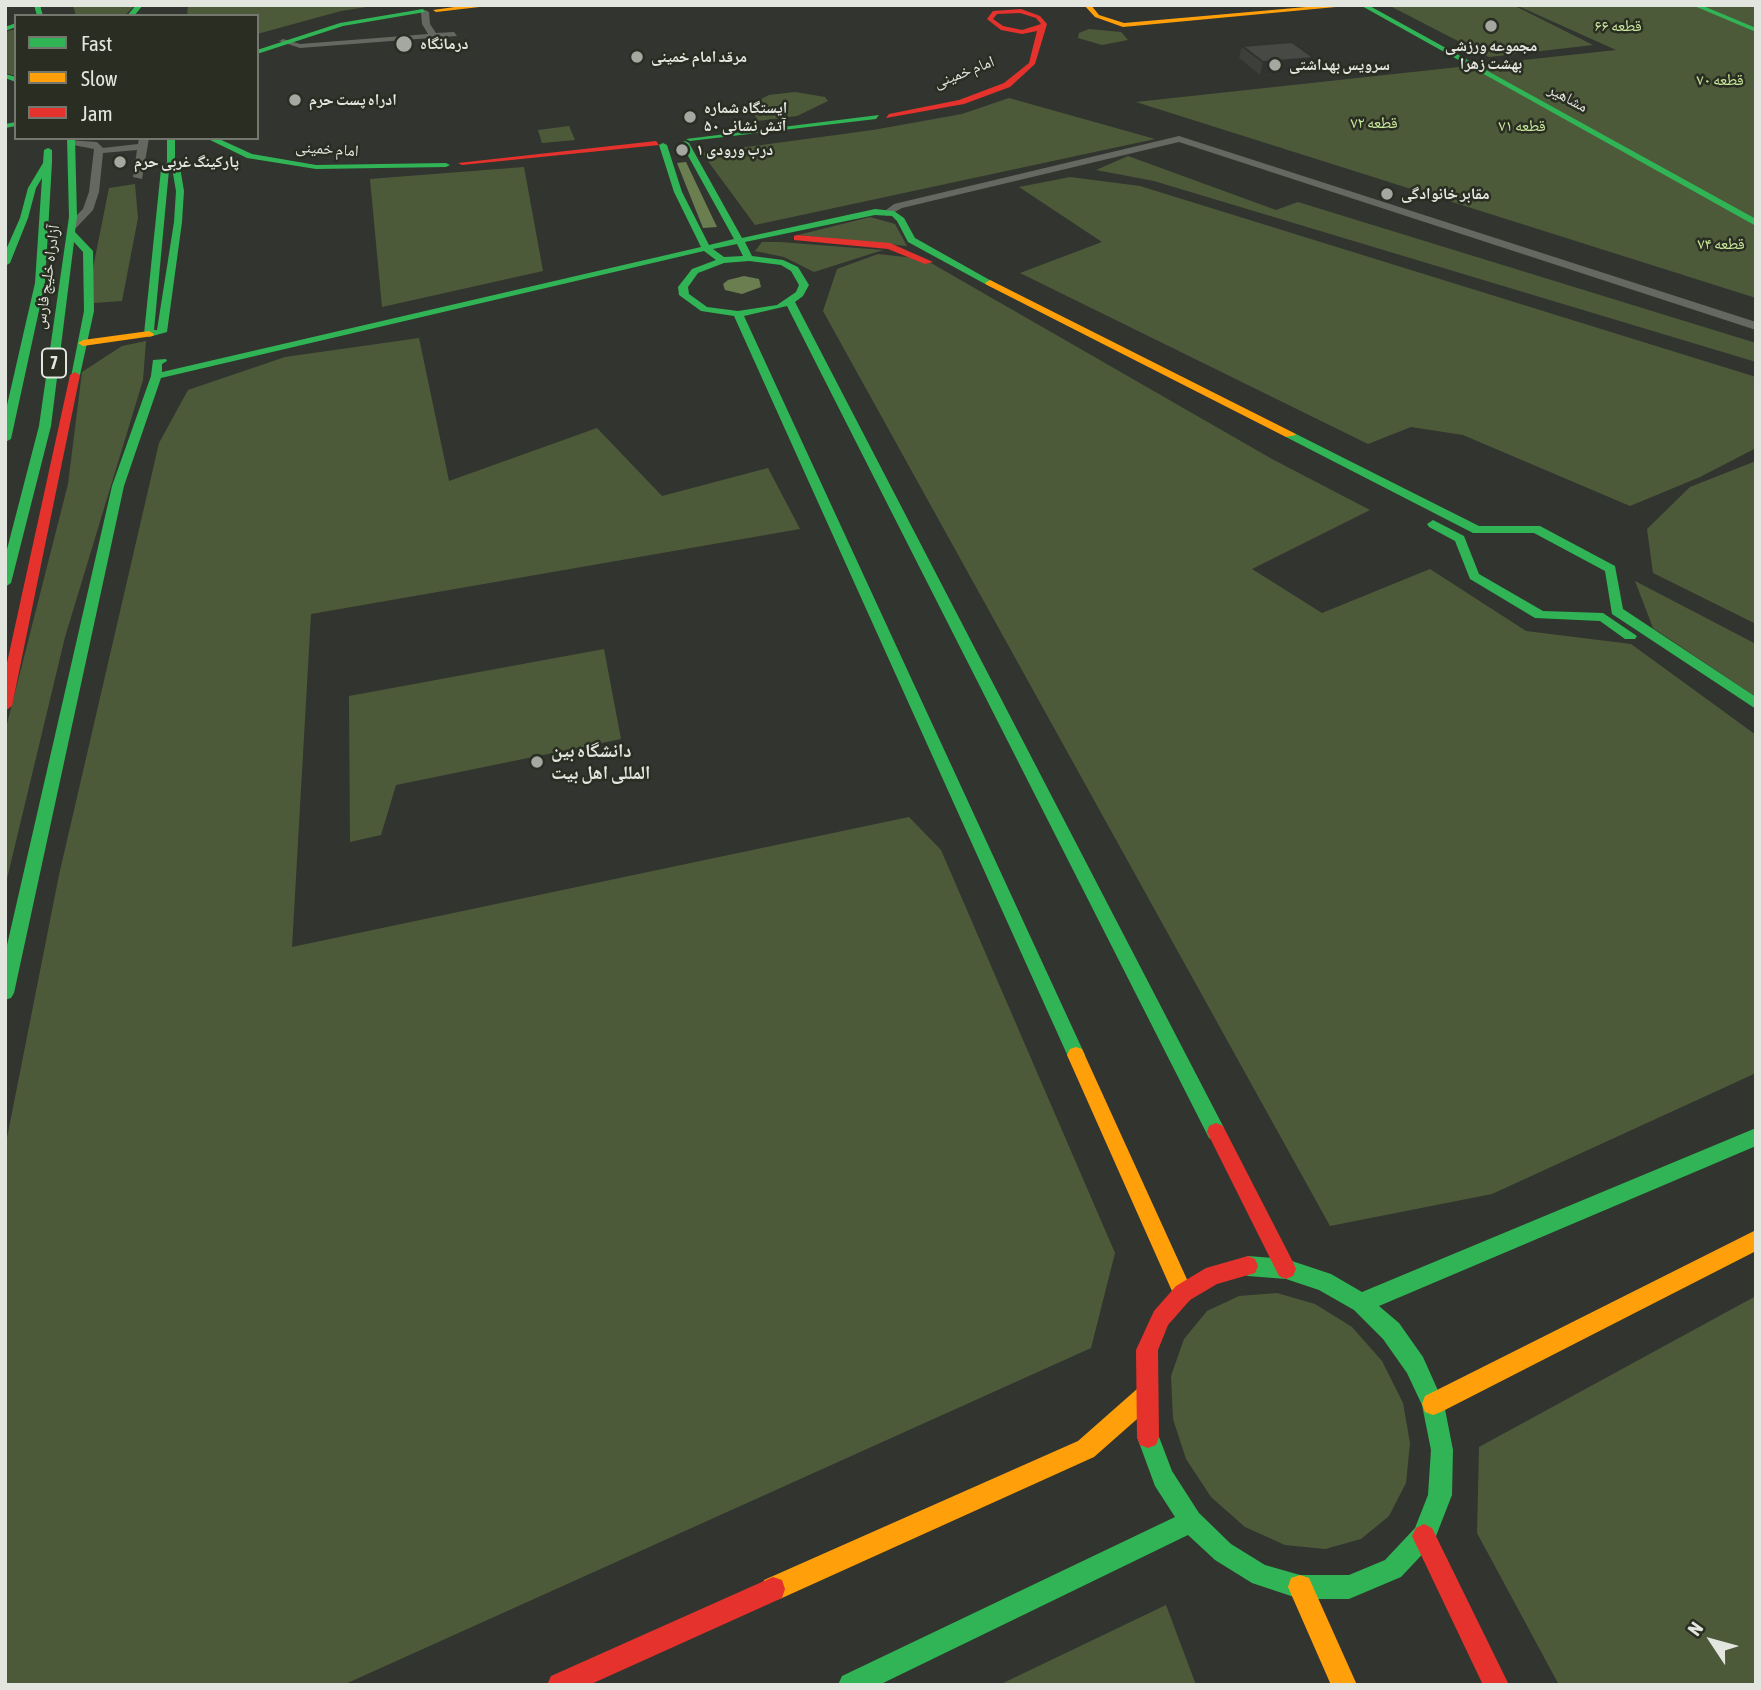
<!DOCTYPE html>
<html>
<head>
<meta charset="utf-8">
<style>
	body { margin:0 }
	#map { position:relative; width:1761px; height:1690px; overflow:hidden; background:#32352f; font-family:"Asap Condensed",sans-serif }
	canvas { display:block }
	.frame { position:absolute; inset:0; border:7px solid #e3e6df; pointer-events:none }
	.legend { position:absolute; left:14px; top:14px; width:245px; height:126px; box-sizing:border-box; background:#292d22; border:2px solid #73776e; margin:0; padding:9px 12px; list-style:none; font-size:21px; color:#e3e6df }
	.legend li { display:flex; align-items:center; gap:14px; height:35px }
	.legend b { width:35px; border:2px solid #73776e }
	.north { position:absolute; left:1677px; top:1606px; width:70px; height:70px; -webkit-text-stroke:5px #292d22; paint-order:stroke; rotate:306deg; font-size:19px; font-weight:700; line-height:28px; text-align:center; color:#e3e6df }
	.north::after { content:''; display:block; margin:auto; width:24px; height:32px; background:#e3e6df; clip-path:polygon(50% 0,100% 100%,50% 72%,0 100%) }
</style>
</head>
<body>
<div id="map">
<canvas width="1761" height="1690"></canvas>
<div class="frame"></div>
<ul class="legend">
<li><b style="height:9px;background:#30b455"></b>Fast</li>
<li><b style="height:9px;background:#ff9f0a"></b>Slow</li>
<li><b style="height:9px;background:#e5322d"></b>Jam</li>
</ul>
<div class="north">N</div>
</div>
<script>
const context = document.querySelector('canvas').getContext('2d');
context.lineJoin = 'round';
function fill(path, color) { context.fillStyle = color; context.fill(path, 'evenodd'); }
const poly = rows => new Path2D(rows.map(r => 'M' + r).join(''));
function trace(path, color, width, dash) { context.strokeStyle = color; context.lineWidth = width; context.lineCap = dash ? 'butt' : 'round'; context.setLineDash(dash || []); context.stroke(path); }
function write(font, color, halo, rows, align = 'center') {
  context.font = font + ' "Asap Condensed","Noto Naskh Arabic",sans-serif'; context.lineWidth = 5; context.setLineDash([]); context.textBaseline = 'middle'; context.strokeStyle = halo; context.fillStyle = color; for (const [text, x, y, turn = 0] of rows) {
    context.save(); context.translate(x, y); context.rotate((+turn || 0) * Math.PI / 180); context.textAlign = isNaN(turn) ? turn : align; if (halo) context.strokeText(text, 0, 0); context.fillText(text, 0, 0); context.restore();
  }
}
const green = poly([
	[73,5,135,5,124,16,76,16],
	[188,5,379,5,341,11,257,34,257,16,187,16],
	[1397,5,1513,5,1593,45,1489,57,1392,7],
	[1516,5,1756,5,1756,298,1136,102,1616,50],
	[16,29,16,76,5,73,5,32],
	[1089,29,1121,32,1128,40,1102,45,1078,38,1079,33],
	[795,92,825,97,828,101,797,116,758,121,749,105,769,95],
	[1009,98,1155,139,755,225,702,153,873,130,962,114],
	[569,126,575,140,542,143,538,130],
	[1128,156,1276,210,1298,202,1756,343,1756,362,1154,181,1096,170],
	[524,167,543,271,382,307,370,179],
	[1070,177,1140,186,1756,377,1756,448,1700,477,1630,506,1463,435,1411,427,1368,444,1020,273,1102,242,1019,187],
	[135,184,138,218,122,301,94,303,90,283,109,188],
	[870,217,895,224,907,246,798,235],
	[762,242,780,242,883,250,814,272,784,257,755,251],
	[878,254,924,259,1272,459,1370,510,1252,569,1322,613,1430,569,1526,631,1631,644,1756,735,1756,1073,1492,1194,1330,1226,823,311,837,269],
	[419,338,449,481,597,428,662,496,768,468,800,529,311,614,292,947,909,817,941,850,1115,1253,1091,1348,343,1685,5,1685,5,1148,59,875,159,443,188,390,285,357],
	[146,341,143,380,65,637,5,887,5,732,68,484,82,372,122,346],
	[1756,461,1756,624,1653,573,1647,529,1690,487],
	[1635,581,1756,644,1756,697,1653,628],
	[604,649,621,739,396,785,381,835,350,842,349,696],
	[1277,1293,1315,1304,1352,1327,1382,1361,1403,1403,1410,1443,1406,1483,1389,1516,1361,1539,1325,1549,1285,1545,1245,1527,1211,1497,1186,1459,1173,1419,1171,1376,1184,1339,1207,1311,1239,1296],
	[1756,1296,1756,1685,1559,1685,1477,1533,1479,1447],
	[1166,1605,1196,1685,999,1685]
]);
const water = poly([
	[686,162,717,227,703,228,677,163],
	[744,276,759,279,761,287,742,294,725,290,723,284,728,280]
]);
const street = poly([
	[425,10,429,12,430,24,436,33,454,32,457,36,300,48,279,41,283,39,300,44,428,34,422,24,421,12,425,10],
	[1179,136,1756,322,1756,330,1179,142,902,208,887,216,882,213,894,204,1179,136],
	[139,138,149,138,142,179,133,177,137,150,103,153,99,192,93,210,76,228,68,228,68,224,83,209,89,192,94,149,68,144,68,140,97,142,103,148,138,144,139,138]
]);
const fast = poly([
	[34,5,40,5,43,16,37,16,34,5],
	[136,5,143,5,134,16,127,16,136,5],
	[1360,5,1368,5,1756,219,1756,226,1360,5],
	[1692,5,1701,5,1756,28,1756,32,1692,5],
	[423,9,425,12,343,26,257,54,257,50,340,23,423,9],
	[16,23,16,27,5,31,5,27,16,23],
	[5,74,16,77,16,82,5,78,5,74],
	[879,115,876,119,690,141,686,139,879,115],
	[16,122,16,126,5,128,5,124,16,122],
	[67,138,75,138,77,217,75,232,93,251,94,311,80,375,71,377,84,311,83,252,74,242,51,426,11,583,5,587,5,557,39,426,69,217,67,138],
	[167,138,175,138,175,163,180,167,184,191,182,222,167,332,149,337,144,334,161,169,167,163,167,138],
	[172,168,176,191,174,222,157,330,154,330,169,170,172,168],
	[206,138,217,138,252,154,316,165,446,163,450,165,446,167,316,169,247,158,206,138],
	[685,141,689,143,742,238,875,209,894,211,904,218,915,238,995,283,987,285,908,242,897,221,892,216,875,215,745,242,752,256,783,260,798,267,809,285,803,296,795,302,1223,1126,1225,1132,1223,1138,1216,1141,1209,1138,787,306,744,316,1085,1055,1082,1061,1076,1063,1070,1061,734,316,701,311,679,295,678,287,692,269,716,260,704,251,161,378,124,486,14,993,11,998,5,1000,5,954,112,486,151,376,153,360,166,359,167,361,162,364,162,372,701,247,674,192,659,145,663,143,667,145,682,192,709,245,734,239,681,143,685,141],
	[737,244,743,256,724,257,713,249,737,244],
	[749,261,781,265,791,271,799,285,796,292,777,305,738,311,707,307,689,294,688,287,698,273,724,263,749,261],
	[48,148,52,150,52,162,45,283,11,439,5,442,5,414,35,283,42,178,36,188,28,218,10,263,5,266,5,252,20,218,28,188,43,163,44,150,48,148],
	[1286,433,1294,433,1479,526,1540,526,1615,566,1623,609,1756,697,1756,709,1612,614,1605,571,1534,533,1473,533,1286,437,1286,433],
	[1433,520,1464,536,1479,574,1543,611,1603,613,1637,636,1635,639,1625,639,1600,621,1535,618,1470,579,1455,541,1429,527,1427,524,1433,520],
	[1756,1128,1756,1146,1379,1306,1399,1323,1423,1357,1444,1404,1453,1450,1452,1495,1436,1536,1432,1544,1401,1577,1349,1599,1300,1599,1252,1583,1215,1560,1188,1535,879,1685,838,1685,842,1676,1175,1517,1155,1486,1137,1437,1140,1429,1148,1426,1156,1429,1172,1471,1199,1513,1231,1544,1265,1565,1300,1575,1349,1575,1385,1560,1415,1528,1428,1495,1431,1450,1422,1405,1407,1373,1383,1339,1354,1310,1319,1290,1286,1279,1248,1276,1241,1273,1238,1266,1241,1259,1248,1256,1286,1259,1331,1274,1362,1292,1756,1128]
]);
const slow = poly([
	[469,5,497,5,436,12,433,10,469,5],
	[1084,5,1091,5,1099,15,1124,23,1329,5,1357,5,1123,27,1095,17,1084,5],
	[990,280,1294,433,1296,435,1286,437,987,285,985,283,990,280],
	[149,331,154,334,153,336,83,346,78,343,83,340,149,331],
	[1076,1047,1082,1049,1190,1286,1193,1293,1190,1300,1183,1303,1176,1300,1067,1055,1070,1049,1076,1047],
	[1756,1230,1756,1251,1441,1412,1433,1415,1425,1412,1422,1404,1425,1396,1756,1230],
	[1145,1386,1153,1389,1156,1397,1153,1405,1094,1457,782,1598,773,1601,764,1598,761,1589,764,1580,1078,1441,1137,1389,1145,1386],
	[1300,1575,1309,1578,1357,1685,1331,1685,1288,1587,1291,1578,1300,1575]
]);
const jam = poly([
	[1021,9,1040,16,1047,24,1035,64,1010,87,964,104,886,118,889,114,959,100,1004,83,1029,63,1037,31,1022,34,1001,30,987,19,993,11,1021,9],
	[1020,13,1036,18,1041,24,1022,30,1003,26,993,19,997,14,1020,13],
	[656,141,659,145,462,165,458,163,656,141],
	[797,235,890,243,933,262,925,264,888,249,794,240,794,236,797,235],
	[75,372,80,375,12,706,5,711,5,672,70,375,75,372],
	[1216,1123,1223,1126,1293,1262,1296,1269,1293,1276,1286,1279,1279,1276,1207,1132,1209,1126,1216,1123],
	[1248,1256,1255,1259,1258,1266,1255,1273,1217,1284,1190,1300,1168,1325,1158,1350,1159,1437,1156,1445,1148,1448,1140,1445,1137,1437,1136,1350,1154,1311,1176,1286,1206,1268,1248,1256],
	[1424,1524,1432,1528,1509,1685,1483,1685,1412,1536,1416,1528,1424,1524],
	[773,1577,782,1580,785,1589,782,1598,589,1685,547,1685,551,1676,773,1577]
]);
const wall = poly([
	[1242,46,1311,71,1260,75,1239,58]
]);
const shadedWall = poly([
	[1314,58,1311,71,1260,75,1263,62]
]);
const building = poly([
	[1292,42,1314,58,1263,62,1242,46,1292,42]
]);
const markers = [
	[1491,26,7,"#a5a8a1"],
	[404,44,9,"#a5a8a1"],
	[637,57,7,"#a5a8a1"],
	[1275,65,7,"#a5a8a1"],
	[295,100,7,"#a5a8a1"],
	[690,117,7,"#a5a8a1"],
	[682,150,7,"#a5a8a1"],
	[120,162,7,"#a5a8a1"],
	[1387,194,7,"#a5a8a1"],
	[537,762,7,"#a5a8a1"]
];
const farParknames = [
	["قطعه ۶۶",1618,26],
	["قطعه ۷۰",1720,80],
	["قطعه ۷۲",1374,123],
	["قطعه ۷۱",1522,126],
	["قطعه ۷۴",1721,244]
];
const farPoinames = [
	["درمانگاه",420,44],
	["مجموعه ورزشی",1491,46,"center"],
	["بهشت زهرا",1491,64,"center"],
	["مرقد امام خمینی",651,57],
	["سرویس بهداشتی",1289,65],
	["ادراه پست حرم",309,100],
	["ایستگاه شماره",704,108],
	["۵۰ آتش نشانی",704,126],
	["درب ورودی ۱",696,150],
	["پارکینگ غربی حرم",134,162],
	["مقابر خانوادگی",1401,194]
];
const farStreetnames = [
	["امام خمینی",964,72,-21],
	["مشاهیر",1568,98,28],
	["امام خمینی",327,149,4],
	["آزادراه خلیج فارس",47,277,-82]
];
const shields = [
	[54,363,24]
];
const shieldNames = [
	["7",54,363]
];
const poiNames = [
	["دانشگاه بین",551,751],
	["المللی اهل بیت",551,773]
];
fill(green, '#4d5a39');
fill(water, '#6b7e50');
fill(street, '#646860');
fill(fast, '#30b455');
fill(slow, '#ff9f0a');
fill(jam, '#e5322d');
fill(wall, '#3c3f3a');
fill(shadedWall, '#313330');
fill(building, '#464944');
trace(building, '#313330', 2);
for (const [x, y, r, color] of markers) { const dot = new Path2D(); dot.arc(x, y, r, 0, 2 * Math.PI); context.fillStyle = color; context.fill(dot); trace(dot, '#292d22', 2.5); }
write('16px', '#cbeb9d', '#292d22', farParknames);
write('bold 16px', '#e3e6df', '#292d22', farPoinames, 'left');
write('16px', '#e3e6df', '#292d22', farStreetnames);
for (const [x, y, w] of shields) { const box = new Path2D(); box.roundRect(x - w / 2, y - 14.5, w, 29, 5); context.fillStyle = '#292d22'; context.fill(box); trace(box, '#e3e6df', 2); }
write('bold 18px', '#e3e6df', null, shieldNames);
write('bold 19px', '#e3e6df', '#292d22', poiNames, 'left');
</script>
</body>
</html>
